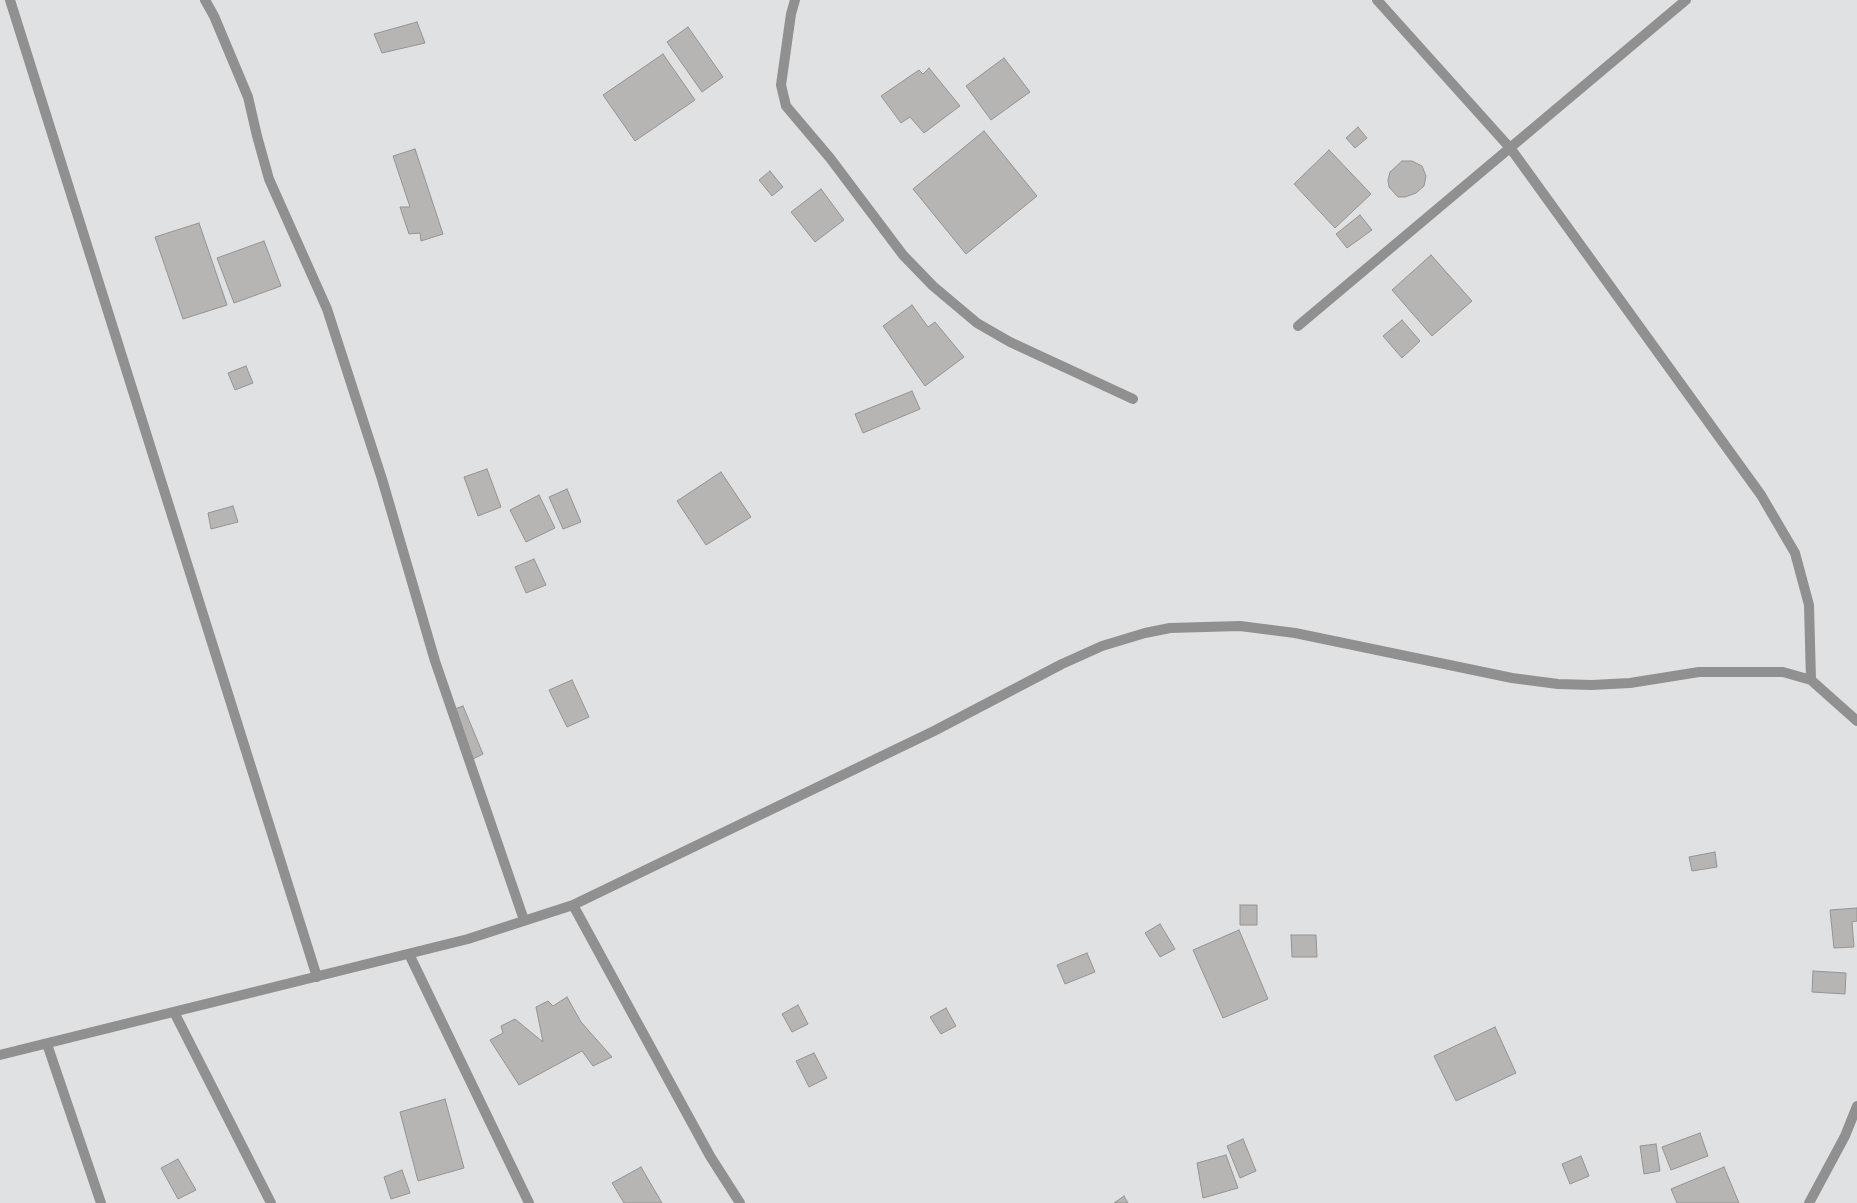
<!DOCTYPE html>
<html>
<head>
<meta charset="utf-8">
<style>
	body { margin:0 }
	canvas { display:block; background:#dfe1e3 }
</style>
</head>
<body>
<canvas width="1857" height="1203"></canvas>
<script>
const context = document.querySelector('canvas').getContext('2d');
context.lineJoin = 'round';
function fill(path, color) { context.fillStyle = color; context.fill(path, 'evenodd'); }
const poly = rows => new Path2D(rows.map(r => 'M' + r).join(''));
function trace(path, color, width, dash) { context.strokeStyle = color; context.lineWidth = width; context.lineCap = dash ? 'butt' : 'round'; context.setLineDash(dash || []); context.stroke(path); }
const building = poly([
	[417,22,425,43,382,53,374,34,417,22],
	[688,27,723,77,702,92,667,42,688,27],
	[663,54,695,100,635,141,603,95,663,54],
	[1004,58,1030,92,991,120,966,86,1004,58],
	[929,68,960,106,924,133,910,117,901,123,881,96,919,70,923,74,929,68],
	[1358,127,1367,138,1355,148,1346,138,1358,127],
	[984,131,1037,196,966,254,913,189,984,131],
	[415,149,443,234,421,241,420,233,409,234,400,207,410,207,393,156,415,149],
	[1329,150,1371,194,1335,228,1294,184,1329,150],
	[1402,161,1412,161,1422,166,1426,176,1424,186,1416,193,1405,197,1398,197,1389,187,1388,180,1390,172,1402,161],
	[770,171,783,187,772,196,759,180,770,171],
	[821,189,844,220,815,242,791,212,821,189],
	[1360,215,1372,230,1347,248,1336,234,1360,215],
	[199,223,227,305,183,319,155,237,199,223],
	[264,241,281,286,234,303,217,258,264,241],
	[1431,255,1472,301,1432,336,1392,290,1431,255],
	[912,305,928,327,935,322,964,357,925,386,883,326,912,305],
	[1402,320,1420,341,1402,358,1383,336,1402,320],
	[246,366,253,383,235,390,228,373,246,366],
	[912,391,920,409,863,433,855,414,912,391],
	[487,469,501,507,478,516,464,477,487,469],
	[721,472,751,517,706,545,677,501,721,472],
	[567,489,581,522,563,529,549,497,567,489],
	[539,495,555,528,526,542,510,510,539,495],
	[233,506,238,522,211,529,208,513,233,506],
	[534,559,546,585,526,593,515,567,534,559],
	[572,680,589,717,567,727,549,690,572,680],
	[463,706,483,754,473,759,452,710,463,706],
	[1715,852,1717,867,1692,871,1689,857,1715,852],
	[1240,905,1257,905,1257,925,1240,925,1240,905],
	[1857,908,1857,921,1852,922,1854,947,1834,948,1830,910,1857,908],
	[1160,924,1175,949,1160,957,1145,933,1160,924],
	[1239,930,1268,999,1223,1018,1193,950,1239,930],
	[1291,935,1316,935,1317,957,1292,957,1291,935],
	[1087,953,1095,972,1065,984,1057,965,1087,953],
	[1813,971,1846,973,1845,994,1812,992,1813,971],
	[567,997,581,1022,612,1057,593,1066,582,1051,519,1085,490,1040,503,1033,501,1026,515,1019,543,1042,536,1007,548,1001,553,1006,567,997],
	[798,1005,808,1024,792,1032,782,1014,798,1005],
	[946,1008,956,1026,941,1034,930,1017,946,1008],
	[1495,1027,1516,1073,1456,1101,1434,1056,1495,1027],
	[814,1053,827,1078,809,1087,796,1061,814,1053],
	[445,1099,464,1168,418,1181,400,1112,445,1099],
	[1700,1133,1708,1156,1671,1170,1662,1147,1700,1133],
	[1243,1139,1256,1171,1240,1178,1227,1146,1243,1139],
	[1656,1144,1660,1171,1644,1174,1640,1146,1656,1144],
	[1226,1155,1238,1188,1203,1198,1197,1163,1226,1155],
	[1581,1156,1589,1176,1570,1184,1562,1164,1581,1156],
	[178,1159,196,1190,178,1199,161,1168,178,1159],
	[641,1167,662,1203,624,1203,612,1183,641,1167],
	[1724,1167,1739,1203,1677,1203,1671,1189,1724,1167],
	[402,1170,410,1193,391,1199,384,1177,402,1170],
	[1124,1196,1128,1203,1114,1203,1124,1196]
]);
const minor = poly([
	[10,0,317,977],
	[205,0,214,16,248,97,257,136,269,179,327,309,382,479,435,661,524,920],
	[795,0,791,14,781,85,786,106,830,158,903,255,933,286,977,323,1010,342,1133,399],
	[1377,0,1511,149,1761,495,1795,553,1809,605,1811,680],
	[1298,326,1686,0],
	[573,905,710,1156,740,1203],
	[409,954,529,1203],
	[174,1012,271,1203],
	[47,1044,101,1203],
	[0,1055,468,939,573,905,934,731,1062,664,1102,646,1145,633,1170,628,1240,626,1295,633,1512,678,1558,684,1592,685,1630,683,1699,672,1783,672,1811,680,1857,721],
	[1809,1203,1845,1136,1857,1106]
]);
fill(building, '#b6b5b3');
trace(building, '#969492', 1);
trace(minor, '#919090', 10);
</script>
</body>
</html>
